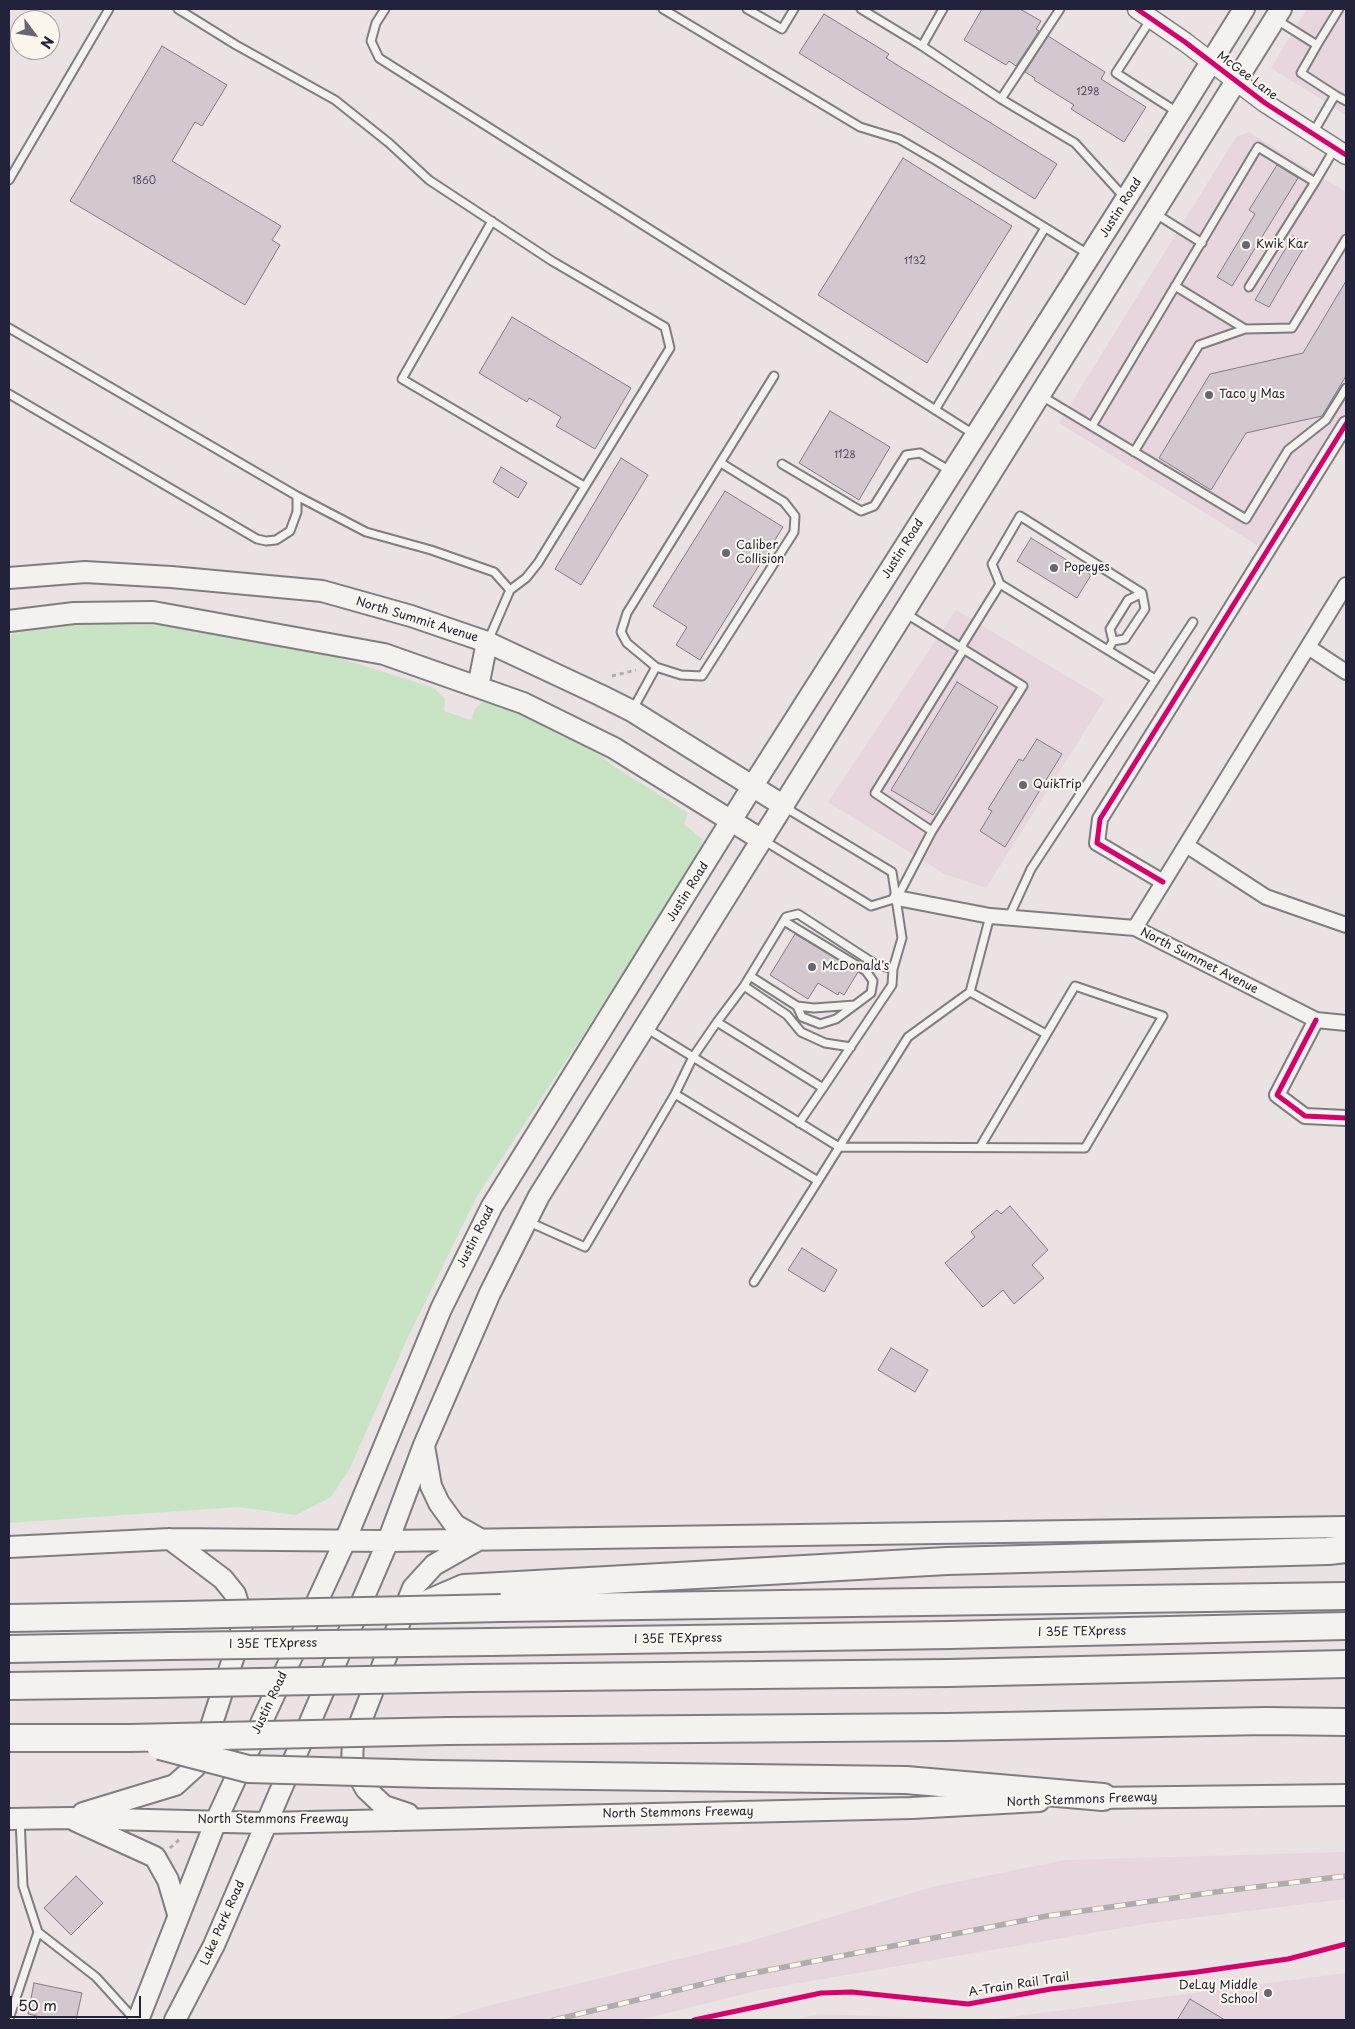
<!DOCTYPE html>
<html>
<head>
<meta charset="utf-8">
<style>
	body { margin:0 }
	#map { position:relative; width:1355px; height:2029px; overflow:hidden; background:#eae2e3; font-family:"Playpen Sans",sans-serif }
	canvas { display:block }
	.frame { position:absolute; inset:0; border:10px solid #22223b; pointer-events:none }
	.north { position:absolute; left:10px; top:10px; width:50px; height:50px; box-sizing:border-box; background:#fbf7ec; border:1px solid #a4a2a5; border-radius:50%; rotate:121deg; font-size:14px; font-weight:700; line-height:20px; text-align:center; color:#22223b }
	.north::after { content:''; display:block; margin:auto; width:18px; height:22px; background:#686576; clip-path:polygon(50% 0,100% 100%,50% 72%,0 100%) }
	.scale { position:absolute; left:10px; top:1996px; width:131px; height:22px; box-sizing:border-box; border:2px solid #22223b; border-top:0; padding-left:6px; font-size:15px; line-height:18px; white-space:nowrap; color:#22223b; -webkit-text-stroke:4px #fbf7ec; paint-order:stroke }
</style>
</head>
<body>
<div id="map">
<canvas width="1355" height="2029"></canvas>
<div class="frame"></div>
<div class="north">N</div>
<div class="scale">50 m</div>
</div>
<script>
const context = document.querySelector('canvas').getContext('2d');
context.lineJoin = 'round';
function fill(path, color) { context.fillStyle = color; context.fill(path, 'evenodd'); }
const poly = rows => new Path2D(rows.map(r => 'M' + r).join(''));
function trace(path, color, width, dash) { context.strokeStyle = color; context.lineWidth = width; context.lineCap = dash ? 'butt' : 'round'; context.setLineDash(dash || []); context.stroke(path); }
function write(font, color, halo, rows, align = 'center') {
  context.font = font + ' "Playpen Sans",sans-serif'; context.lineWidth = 4; context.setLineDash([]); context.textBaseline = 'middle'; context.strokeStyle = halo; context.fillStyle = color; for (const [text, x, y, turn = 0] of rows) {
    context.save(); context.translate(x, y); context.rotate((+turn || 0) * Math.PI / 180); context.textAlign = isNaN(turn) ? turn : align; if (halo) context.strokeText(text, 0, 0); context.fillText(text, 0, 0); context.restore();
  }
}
const built = poly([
	[1307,9,1346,9,1346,115,1271,68],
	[1249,132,1346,192,1346,415,1262,548,1059,423,1236,137],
	[956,610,1105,699,986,888,945,874,828,802],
	[1346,1852,1346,1899,1151,1923,909,1964,760,1990,640,2020,442,2020,487,2006,744,1943,932,1887,1065,1860],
	[1346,1973,1346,2020,793,2020,819,2014,988,2020]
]);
const green = poly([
	[70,623,184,626,273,637,434,688,445,699,444,711,471,720,475,709,486,699,505,704,578,738,615,767,688,813,684,824,702,839,700,853,644,942,477,1196,407,1339,350,1468,331,1497,296,1515,238,1507,9,1523,9,639,16,627]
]);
const building = poly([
	[982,9,1020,9,1041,21,1036,29,1039,31,1016,66,1009,61,1006,65,964,40,982,9],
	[824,14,889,54,886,58,1057,164,1035,199,799,53,824,14],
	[1048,36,1105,72,1101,79,1146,107,1124,142,1071,109,1074,105,1034,80,1035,78,1025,72,1048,36],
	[162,46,227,85,202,126,195,122,172,161,281,226,272,240,280,245,245,305,70,201,162,46],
	[903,158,1012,226,927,363,818,295,903,158],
	[1277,165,1298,178,1232,286,1217,277,1255,214,1249,210,1277,165],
	[1293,236,1306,244,1269,307,1255,300,1293,236],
	[1346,281,1346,376,1322,416,1246,433,1211,490,1159,458,1210,374,1303,353,1346,281],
	[512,317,631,388,595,449,556,426,561,417,529,398,527,402,479,373,512,317],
	[830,411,890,447,859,500,799,463,830,411],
	[621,458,648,475,581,585,555,569,621,458],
	[501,467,527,483,518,498,493,482,501,467],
	[725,491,783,527,700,660,676,645,687,627,653,606,725,491],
	[1031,538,1091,575,1077,598,1017,561,1031,538],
	[957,682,998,707,933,815,891,790,957,682],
	[1037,739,1062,754,1005,847,980,831,992,811,988,809,1019,759,1023,761,1037,739],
	[795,934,858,972,844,995,839,992,838,995,818,983,808,999,770,975,795,934],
	[1010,1206,1048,1250,1032,1265,1044,1278,1014,1304,1003,1290,983,1307,945,1263,975,1237,971,1232,997,1210,1001,1214,1010,1206],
	[802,1248,837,1270,824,1292,788,1270,802,1248],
	[891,1348,928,1370,915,1392,878,1370,891,1348],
	[76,1876,103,1903,71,1935,44,1908,76,1876],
	[34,1983,82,1993,76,2020,36,2020,37,2016,28,2014,34,1983],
	[1190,1999,1225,2020,1177,2020,1190,1999]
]);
const path = poly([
	[612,676,636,670],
	[170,1848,180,1839]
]);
const service = poly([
	[178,9,236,45,335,100,389,143,429,180,552,261,665,327,670,348,538,563,526,578,510,590,488,641],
	[385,9,376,23,371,41,379,58,975,435],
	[663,9,860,127,899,139,937,161,1088,254],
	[747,9,782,29,794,9],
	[861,9,922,46],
	[943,9,922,46,1001,99,1075,143,1124,197],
	[1151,19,1116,73,1177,112],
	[1277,20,1317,45,1339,9],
	[1335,95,1346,101],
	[1001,99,1060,9],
	[1313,133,1335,95,1301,73,1317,45],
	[9,180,109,9],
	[1156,214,1202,243],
	[492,221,402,379,584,486],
	[1175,286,1245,329,1292,328,1346,239],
	[1249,287,1315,182],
	[9,328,297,496,297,512,290,531,276,540,266,541,257,539,9,394],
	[1040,395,1246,519,1288,450,1326,420,1346,388],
	[935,410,1045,228],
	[1092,426,1258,147,1315,182,1335,148],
	[1134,452,1199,345,1245,329],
	[782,464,861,511,874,506,906,455,920,453,952,472],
	[297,496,366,532,431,550,494,572,510,590],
	[1000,584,992,564,1020,516,1142,593,1145,609,1125,639,1113,641,1108,650],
	[1113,641,1110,629,1128,600,1142,593],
	[961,647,1000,584,1155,679],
	[656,667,627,643,621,632,627,613,774,376],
	[633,709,656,667,681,675,702,676,794,532,795,516,784,502,721,463],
	[932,831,875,793,964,649],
	[763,840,871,906,897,898,932,831,1023,686,905,613],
	[1009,917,1031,869,1193,622],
	[750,976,797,1006,814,1008,855,1005,871,993,873,981,866,971,784,921],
	[744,986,787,1015,801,1032,825,1043,851,1047],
	[970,992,990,916],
	[797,1006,802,1017,820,1024,836,1019,855,1005],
	[717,1022,744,986,786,917,798,914,875,964,893,969],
	[646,1028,839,1147,1085,1148,1163,1016,1075,986,980,1147],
	[675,1094,818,1181,754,1282],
	[799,1123,823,1088],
	[818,1181,908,1037,970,992,1046,1034],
	[529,1222,585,1247,675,1094,693,1057,717,1022,823,1088,892,985,893,969,902,938,892,872,786,808],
	[20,1819,23,1886,38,1932,96,1977,135,2020],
	[9,2019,38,1932]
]);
const minor = poly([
	[1308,647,1346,672],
	[1186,845,1266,897,1346,925],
	[1163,882,1097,843,1100,819,1346,424],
	[897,898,990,916,1135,928,1316,1020,1346,1023],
	[1135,928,1346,585],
	[1316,1020,1277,1095,1305,1116,1346,1118]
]);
const tertiary = poly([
	[1137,9,1185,42,1265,103,1346,155]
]);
const secondary = poly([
	[9,578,85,572,171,577,322,591,411,616,487,642,600,695,632,711,784,806],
	[9,621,74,613,153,612,384,654,523,703,614,748,762,840],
	[478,687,487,642],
	[424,1446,431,1486,439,1503,455,1525,478,1538],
	[9,1547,170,1539,388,1541,1346,1527],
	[1090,1798,1346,1795],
	[83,1813,175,1785,195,1767,205,1745,240,1637,243,1619,235,1594,223,1579,170,1539],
	[408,1814,384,1806,366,1789,352,1764,353,1741,413,1588,434,1565,478,1540],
	[9,1819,70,1818,266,1823,912,1808,1039,1801],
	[76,1821,155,1857,168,1880,178,1914],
	[138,2020,216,1821,345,1541,441,1309,492,1206,752,787,1126,199,1244,9],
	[175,2020,214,1945,388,1541,424,1445,490,1293,539,1196,1281,9]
]);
const motorway = poly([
	[501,1608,1346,1596],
	[413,1610,464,1588,947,1561,1328,1551,1346,1549],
	[9,1618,182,1615],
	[490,1642,950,1635,1346,1626],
	[9,1649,169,1646],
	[472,1678,949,1673,1346,1664],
	[9,1686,154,1684],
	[448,1731,948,1727,1266,1721,1346,1722],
	[9,1738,130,1738],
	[431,1774,906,1780,1103,1797]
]);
const rail = poly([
	[554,2020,728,1978,1047,1916,1223,1891,1346,1876]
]);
const motorwayBridge = poly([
	[182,1615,501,1608],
	[169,1646,490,1642],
	[154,1684,472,1678],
	[130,1738,448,1731],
	[160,1746,248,1769,431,1774]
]);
const cycleway = poly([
	[1137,9,1185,42,1265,103,1346,155],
	[1163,882,1097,843,1100,819,1346,424],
	[1316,1020,1277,1095,1305,1116,1346,1118],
	[694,2020,821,1993,852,1992,968,2004,1051,1989,1197,1972,1288,1959,1346,1944]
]);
const markers = [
	[1246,245,5,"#686576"],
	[1209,395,5,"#686576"],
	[726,553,5,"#686576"],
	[1054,568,5,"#686576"],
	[1023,785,5,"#686576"],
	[812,967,5,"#686576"],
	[1268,1993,5,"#686576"]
];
const numberNames = [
	["1298",1088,92],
	["1860",144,181],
	["1132",915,261],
	["1128",845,455]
];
const streetNames = [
	["McGee Lane",1247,76,37],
	["Justin Road",1121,208,-58],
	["Justin Road",903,549,-58],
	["North Summit Avenue",417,620,17],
	["Justin Road",688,892,-58],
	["North Summet Avenue",1199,961,27],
	["Justin Road",476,1237,-63],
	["I 35E TEXpress",1082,1632,-1],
	["I 35E TEXpress",678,1639,-1],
	["I 35E TEXpress",273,1644,-1],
	["Justin Road",270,1703,-65],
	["North Stemmons Freeway",1082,1800,-2],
	["North Stemmons Freeway",678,1813,-1],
	["North Stemmons Freeway",273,1820],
	["Lake Park Road",223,1923,-66],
	["A-Train Rail Trail",1019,1985,-9]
];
const poiNames = [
	["Kwik Kar",1256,245],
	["Taco y Mas",1219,395],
	["Caliber",736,546],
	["Collision",736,560],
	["Popeyes",1064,568],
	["QuikTrip",1033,785],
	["McDonald's",822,967],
	["DeLay Middle",1258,1986,"right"],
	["School",1258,2000,"right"]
];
fill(built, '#e7d6de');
fill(green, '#c8e4c4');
fill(building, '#d3c8cf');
trace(building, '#807d82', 1);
trace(service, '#807d82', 11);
trace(minor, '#807d82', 18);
trace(tertiary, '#807d82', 21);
trace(secondary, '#807d82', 24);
trace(motorway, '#807d82', 30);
trace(path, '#aeacad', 3, [4, 4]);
trace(service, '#f4f2ef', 7);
trace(minor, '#f4f2ef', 14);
trace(tertiary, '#f4f2ef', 18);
trace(secondary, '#f4f2ef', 20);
trace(motorway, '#f4f2ef', 26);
trace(rail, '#aeacad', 5.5);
trace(rail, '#fbf7ec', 4, [11]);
trace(motorwayBridge, '#807d82', 30, []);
trace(motorwayBridge, '#f4f2ef', 26);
trace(cycleway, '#d6006c', 5);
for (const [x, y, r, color] of markers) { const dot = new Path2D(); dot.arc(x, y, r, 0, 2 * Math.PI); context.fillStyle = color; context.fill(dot); trace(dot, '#fbf7ec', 2); }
write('10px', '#4e4c60', null, numberNames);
write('12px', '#22223b', '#fbf7ec', streetNames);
write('12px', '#22223b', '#fbf7ec', poiNames, 'left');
</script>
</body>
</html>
